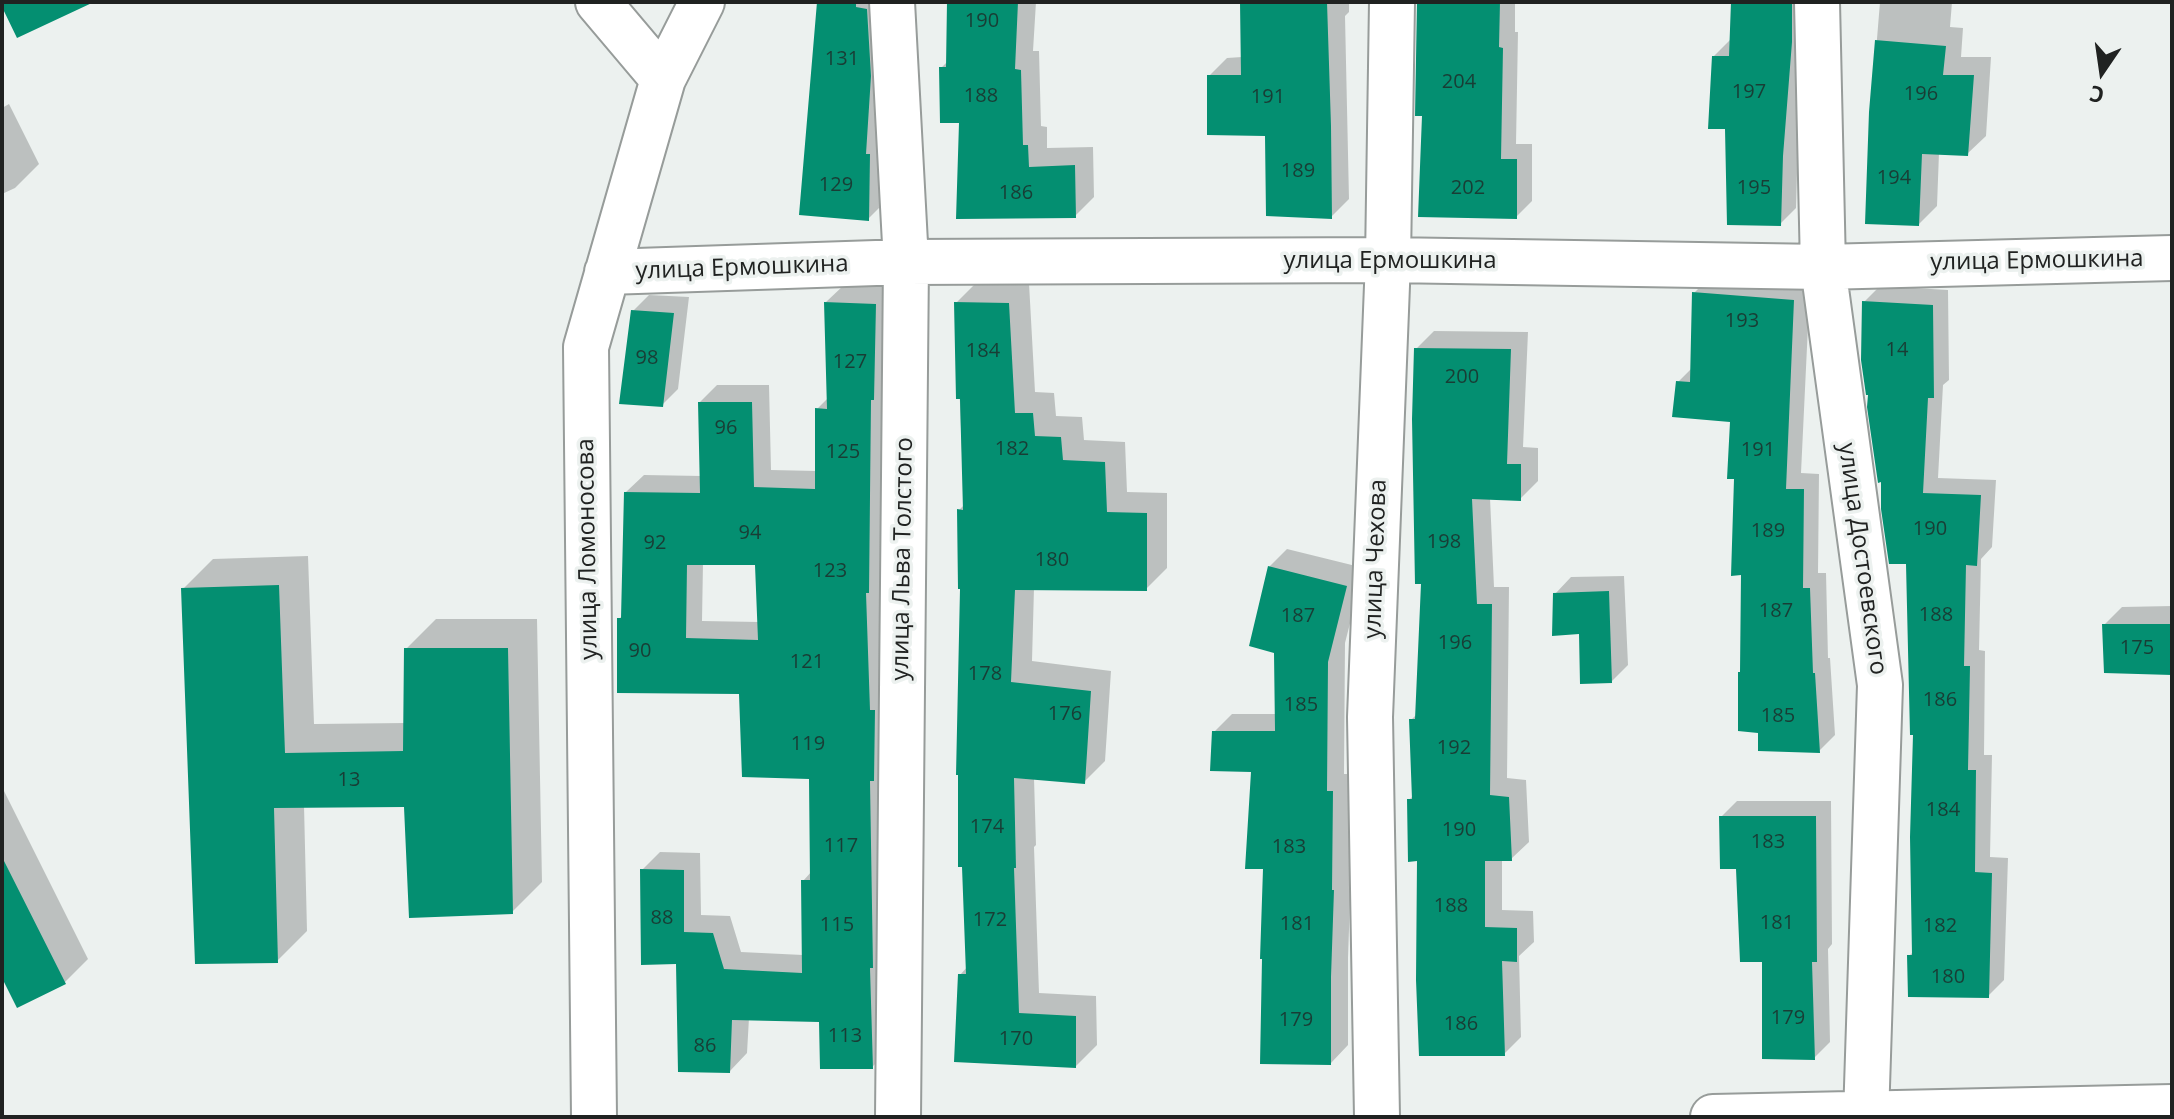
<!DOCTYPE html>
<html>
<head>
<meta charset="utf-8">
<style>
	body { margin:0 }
	#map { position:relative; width:2174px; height:1119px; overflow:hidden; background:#ecf1ef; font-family:"Open Sans",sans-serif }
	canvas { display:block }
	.frame { position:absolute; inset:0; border:4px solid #202221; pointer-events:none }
	.north { position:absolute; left:2062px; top:32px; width:80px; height:80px; -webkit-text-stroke:6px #ecf1ef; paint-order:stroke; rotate:193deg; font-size:22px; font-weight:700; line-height:32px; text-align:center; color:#202221 }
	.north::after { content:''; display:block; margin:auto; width:28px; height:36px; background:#202221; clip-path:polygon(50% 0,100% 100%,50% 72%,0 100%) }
</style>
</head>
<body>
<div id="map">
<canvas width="2174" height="1119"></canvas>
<div class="frame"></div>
<div class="north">С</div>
</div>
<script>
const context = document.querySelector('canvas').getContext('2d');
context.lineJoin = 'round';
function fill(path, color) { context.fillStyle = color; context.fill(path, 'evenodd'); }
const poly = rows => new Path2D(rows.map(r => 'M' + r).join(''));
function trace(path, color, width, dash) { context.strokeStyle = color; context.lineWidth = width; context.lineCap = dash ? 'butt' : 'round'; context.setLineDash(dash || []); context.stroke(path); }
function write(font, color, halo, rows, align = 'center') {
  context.font = font + ' "Open Sans",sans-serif'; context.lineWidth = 7; context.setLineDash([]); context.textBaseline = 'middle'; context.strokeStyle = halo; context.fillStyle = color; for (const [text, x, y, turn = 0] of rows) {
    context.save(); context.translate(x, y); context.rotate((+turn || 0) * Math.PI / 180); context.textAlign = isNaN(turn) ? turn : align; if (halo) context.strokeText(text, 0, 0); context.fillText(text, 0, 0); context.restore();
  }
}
const shadow = poly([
	[819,2,883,2,884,203,868,219],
	[949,2,1036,2,1033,51,1039,51,1041,126,1047,127,1047,148,1093,147,1094,197,1075,216,961,121,941,68,948,61],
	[1242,2,1349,2,1349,12,1345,16,1349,199,1331,217,1267,134,1209,76,1227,58,1242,57],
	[1419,2,1515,2,1515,32,1518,32,1516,144,1532,144,1532,201,1516,217,1424,114],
	[1733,2,1807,2,1798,139,1796,208,1780,224,1727,127,1714,56,1730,40],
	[1880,2,1952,2,1950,27,1963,28,1961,57,1991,57,1986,136,1967,154,1939,153,1937,206,1919,224,1871,112],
	[9,104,39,164,15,188,2,194,2,108],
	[1710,277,1810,284,1801,473,1819,474,1818,573,1826,573,1828,658,1830,658,1835,735,1819,751,1760,731,1742,670,1743,573,1732,420,1678,382,1693,367,1694,293],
	[977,282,1029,283,1035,392,1054,393,1056,416,1082,417,1084,440,1125,442,1127,492,1167,493,1167,568,1146,589,1034,588,1032,661,1111,671,1105,761,1084,782,1034,778,1036,845,1034,847,1039,993,1096,996,1097,1045,1076,1066,960,975,968,966,959,510,964,505,956,303],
	[844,285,893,287,890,1050,872,1067,821,1021,749,1018,747,1053,730,1071,678,962,642,870,660,852,700,853,701,915,730,916,741,952,803,955,803,881,812,871,811,777,741,692,619,619,623,615,626,492,644,475,702,476,700,402,717,385,769,385,771,470,817,471,817,409,828,398,826,302],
	[703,563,757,563,759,622,702,621],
	[1880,286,1948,290,1949,380,1943,385,1938,478,1996,480,1992,547,1981,559,1979,650,1985,651,1984,755,1992,755,1990,857,2008,858,2004,980,1988,996,1909,956,1914,951,1915,733,1908,562,1883,480,1864,302],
	[649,295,689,297,678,389,662,405,633,311],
	[1434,331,1528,332,1523,447,1538,448,1538,481,1520,499,1490,498,1494,587,1509,587,1507,778,1526,780,1529,842,1511,859,1502,859,1502,910,1533,911,1534,942,1519,956,1521,1037,1504,1054,1409,800,1413,796,1411,720,1418,713,1423,582,1416,349],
	[1287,549,1364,568,1345,643,1344,774,1350,774,1349,872,1351,872,1348,958,1348,1045,1331,1063,1265,867,1253,770,1214,732,1232,714,1277,714,1276,651,1269,567],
	[308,556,314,724,405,723,406,649,436,619,537,619,542,882,512,912,406,805,304,805,307,931,277,961,183,589,213,559],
	[1624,576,1628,665,1612,681,1555,594,1571,577],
	[2172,606,2172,673,2104,625,2122,607],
	[2,787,88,959,65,982,2,974],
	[1737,801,1831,801,1832,944,1828,949,1830,1042,1814,1058,1738,867,1721,817]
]);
const building = poly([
	[2,2,94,2,17,38,2,7],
	[817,2,856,2,856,7,867,9,871,76,866,154,870,154,869,221,799,215],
	[947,2,1018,2,1015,69,1021,70,1023,145,1028,145,1029,167,1075,165,1076,218,956,219,959,123,940,123,939,67,946,67],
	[1240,2,1327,2,1331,126,1332,219,1266,216,1265,136,1207,135,1207,75,1241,75],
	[1417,2,1500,2,1499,47,1503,48,1501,159,1517,159,1517,219,1418,217,1422,116,1415,116],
	[1731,2,1792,2,1792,42,1783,156,1781,226,1727,225,1725,129,1708,129,1712,56,1729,56],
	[1875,40,1946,46,1943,75,1974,75,1968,156,1922,154,1919,226,1865,224,1869,112],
	[1692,292,1794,300,1786,489,1804,489,1803,588,1810,588,1813,673,1815,673,1820,753,1758,751,1758,733,1738,731,1738,672,1740,672,1741,575,1731,576,1734,479,1727,479,1730,422,1672,417,1676,381,1690,382],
	[1862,301,1933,305,1934,398,1928,398,1923,493,1981,495,1977,566,1966,565,1964,666,1970,666,1968,770,1976,770,1975,872,1992,873,1989,998,1908,997,1907,955,1912,955,1910,837,1913,735,1910,735,1906,564,1889,564,1881,509,1881,482,1878,483,1867,407,1868,395,1866,395,1861,360],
	[824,302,876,304,874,400,871,400,869,593,866,593,870,710,875,710,874,781,870,781,873,968,870,968,873,1069,820,1069,819,1022,732,1020,730,1073,678,1072,676,964,641,965,640,869,684,870,684,932,713,933,724,969,802,973,801,880,810,880,809,779,742,777,739,694,617,693,617,618,621,618,624,492,700,493,698,402,752,402,754,487,815,489,815,408,827,409],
	[687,565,755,565,758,640,686,638],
	[954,302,1009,303,1015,413,1033,413,1035,436,1061,437,1063,460,1105,462,1107,512,1147,513,1147,591,1015,590,1011,682,1091,691,1085,784,1014,778,1016,868,1014,868,1019,1013,1076,1016,1076,1068,954,1062,958,974,966,974,962,867,958,867,958,775,956,775,960,589,958,589,957,509,963,510,960,399,956,399],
	[631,310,674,313,663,407,619,404],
	[1414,348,1511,349,1507,464,1521,464,1521,501,1472,499,1477,604,1492,604,1490,795,1509,797,1512,861,1485,861,1485,927,1517,928,1517,962,1502,961,1505,1056,1419,1056,1416,980,1417,861,1408,862,1407,799,1412,799,1409,719,1415,719,1421,584,1415,584,1412,419],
	[1268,566,1347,586,1328,662,1327,791,1333,791,1332,890,1334,890,1331,977,1331,1065,1260,1064,1262,959,1260,959,1263,869,1245,869,1251,772,1210,771,1212,731,1275,731,1274,653,1249,646],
	[279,585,285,753,403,751,404,648,508,648,513,914,409,918,404,807,274,808,278,963,195,964,181,588],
	[1609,591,1612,683,1580,684,1579,634,1552,636,1553,593],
	[2102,624,2172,624,2172,675,2104,673],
	[1719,816,1816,816,1817,962,1812,962,1815,1060,1762,1059,1762,962,1740,962,1736,869,1720,869],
	[2,857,66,984,17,1008,2,978]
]);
const street = poly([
	[598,2,663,79],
	[892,2,906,262,898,1117],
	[1817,2,1823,267,1880,685,1866,1117],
	[607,272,906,262,1388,260,1823,267,2172,258],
	[594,1117,586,347,663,79,702,2],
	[1377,1117,1370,717,1388,260,1392,2],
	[1713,1117,2172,1107]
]);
const numberNames = [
	["190",982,21],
	["131",842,59],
	["204",1459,82],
	["197",1749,92],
	["196",1921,94],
	["188",981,96],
	["191",1268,97],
	["189",1298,171],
	["194",1894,178],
	["129",836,185],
	["202",1468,188],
	["195",1754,188],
	["186",1016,193],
	["193",1742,321],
	["14",1897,350],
	["184",983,351],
	["98",647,358],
	["127",850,362],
	["200",1462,377],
	["96",726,428],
	["182",1012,449],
	["191",1758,450],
	["125",843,452],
	["190",1930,529],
	["189",1768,531],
	["94",750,533],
	["198",1444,542],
	["92",655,543],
	["180",1052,560],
	["123",830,571],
	["187",1776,611],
	["188",1936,615],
	["187",1298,616],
	["196",1455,643],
	["175",2137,648],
	["90",640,651],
	["121",807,662],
	["178",985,674],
	["186",1940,700],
	["185",1301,705],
	["176",1065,714],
	["185",1778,716],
	["119",808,744],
	["192",1454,748],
	["13",349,780],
	["184",1943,810],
	["174",987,827],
	["190",1459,830],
	["183",1768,842],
	["117",841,846],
	["183",1289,847],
	["188",1451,906],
	["88",662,918],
	["172",990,920],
	["181",1777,923],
	["181",1297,924],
	["115",837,925],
	["182",1940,926],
	["180",1948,977],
	["179",1788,1018],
	["179",1296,1020],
	["186",1461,1024],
	["113",845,1036],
	["170",1016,1039],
	["86",705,1046]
];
const streetNames = [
	["улица Ермошкина",1390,261],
	["улица Ермошкина",2037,261,-1],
	["улица Ермошкина",742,268,-2],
	["улица Ломоносова",588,549,-91],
	["улица Льва Толстого",903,559,-89],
	["улица Чехова",1376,559,-88],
	["улица Достоевского",1862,559,82]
];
fill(shadow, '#0003');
fill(building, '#048f71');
trace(street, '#979c9a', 48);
trace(street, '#fff', 44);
write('20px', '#193d35', null, numberNames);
write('24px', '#202221', '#ecf1ef', streetNames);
</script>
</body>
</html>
